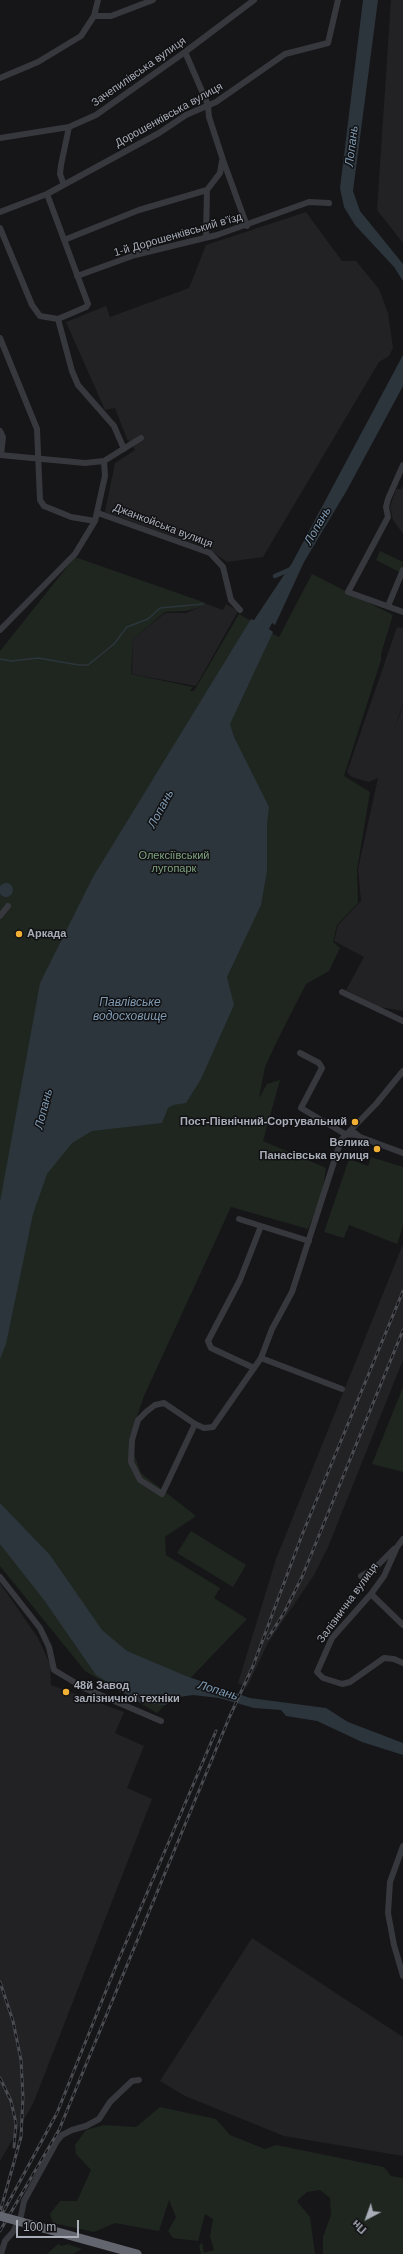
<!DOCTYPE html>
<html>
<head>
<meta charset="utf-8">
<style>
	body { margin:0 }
	#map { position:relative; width:403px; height:2254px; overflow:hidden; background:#161618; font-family:Helvetica,sans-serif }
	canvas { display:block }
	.north { position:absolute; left:347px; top:2198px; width:40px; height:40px; -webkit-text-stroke:3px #111113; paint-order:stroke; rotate:221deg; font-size:11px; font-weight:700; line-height:16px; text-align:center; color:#a8adb8 }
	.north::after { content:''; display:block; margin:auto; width:14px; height:18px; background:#a8adb8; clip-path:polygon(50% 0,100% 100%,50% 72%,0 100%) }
	.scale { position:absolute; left:16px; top:2220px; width:63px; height:18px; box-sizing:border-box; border:2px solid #a8adb8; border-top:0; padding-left:5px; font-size:12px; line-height:14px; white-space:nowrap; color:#a8adb8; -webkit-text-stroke:3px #111113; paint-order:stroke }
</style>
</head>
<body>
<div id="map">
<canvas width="403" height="2254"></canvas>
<div class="north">Пн</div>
<div class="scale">100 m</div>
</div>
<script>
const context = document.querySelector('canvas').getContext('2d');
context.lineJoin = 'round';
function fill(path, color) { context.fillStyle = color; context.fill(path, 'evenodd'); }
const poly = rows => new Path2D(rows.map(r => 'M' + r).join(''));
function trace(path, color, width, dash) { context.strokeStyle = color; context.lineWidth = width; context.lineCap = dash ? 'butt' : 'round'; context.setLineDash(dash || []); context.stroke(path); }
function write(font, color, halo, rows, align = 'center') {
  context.font = font + ' Helvetica,sans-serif'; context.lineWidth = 3; context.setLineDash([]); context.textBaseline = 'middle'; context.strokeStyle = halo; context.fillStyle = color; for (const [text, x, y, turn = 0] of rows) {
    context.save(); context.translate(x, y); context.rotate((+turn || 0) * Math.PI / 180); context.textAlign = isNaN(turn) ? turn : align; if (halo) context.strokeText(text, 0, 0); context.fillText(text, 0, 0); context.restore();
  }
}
const built = poly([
	[391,0,403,0,403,243,377,210],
	[306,212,342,261,356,261,379,289,388,313,393,348,389,356,379,362,263,557,227,562,207,548,105,512,115,463,135,450,127,439,115,408,105,410,66,322,106,306,110,317,189,288,206,245],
	[403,485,403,534,393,520,390,507,396,489,401,489],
	[207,604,223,610,226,604,238,611,196,686,132,674,133,639,165,613,186,613],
	[397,627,403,628,403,704,393,733,403,706,403,1011,379,1007,346,990,364,957,334,941,338,925,361,901,358,869,378,778,369,782,352,777,347,772],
	[403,1244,403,1360,328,1547,314,1575,268,1643,247,1687,238,1683,276,1559],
	[0,1583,38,1638,50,1664,51,1685,124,1712,115,1733,144,1746,127,1788,152,1799,33,2104,0,2161],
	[252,1938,403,2037,403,2156,284,2136,185,2096,160,2081]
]);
const green = poly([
	[380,551,403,562,401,573,376,560],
	[75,557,206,603,205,606,186,611,165,612,133,639,131,674,193,687,190,691,194,691,239,614,279,637,312,574,393,615,381,654,381,660,344,776,370,792,357,870,358,903,337,925,333,942,340,948,329,971,306,984,277,1041,265,1067,259,1098,267,1084,280,1080,263,1141,326,1168,322,1194,308,1229,231,1207,144,1396,129,1440,141,1473,196,1516,165,1537,166,1555,220,1588,214,1598,247,1619,157,1713,85,1671,0,1566,0,651],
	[371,1157,403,1167,403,1226,397,1244,349,1225,344,1238,324,1232,349,1159,368,1166],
	[403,1387,403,1472,372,1464],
	[191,1531,246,1565,233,1587,177,1553],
	[160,2107,216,2119,230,2135,265,2149,276,2145,384,2167,391,2176,403,2178,403,2254,323,2254,323,2237,331,2215,330,2198,320,2190,307,2192,297,2201,310,2217,315,2254,201,2254,199,2246,202,2242,204,2253,214,2250,210,2236,213,2219,205,2214,198,2241,173,2238,168,2231,176,2217,169,2200,159,2231,115,2223,94,2232,53,2223,50,2214,60,2201,77,2201,91,2170,76,2154,75,2145,86,2130,104,2125,136,2127],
	[58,2244,62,2246,68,2244,82,2249,73,2254,47,2254]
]);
const water = poly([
	[363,0,378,0,353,191,360,211,403,264,403,281,394,267,355,225,344,207,340,188],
	[403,355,403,386,347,490,304,562,275,625,272,623,269,629,273,632,230,724,234,737,269,807,267,824,267,871,261,905,227,977,234,1005,201,1079,186,1103,173,1105,168,1108,162,1123,92,1131,72,1143,47,1174,33,1214,6,1344,0,1359,0,1202,40,983,93,877,251,619,254,620,292,563],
	'-1 890a7 7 0 1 1 14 0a7 7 0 1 1-14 0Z',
	[0,1503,50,1555,102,1630,127,1651,186,1676,250,1698,326,1708,348,1722,403,1743,403,1755,362,1742,317,1721,286,1716,281,1710,254,1708,219,1698,193,1695,179,1697,165,1705,139,1702,96,1675,44,1600,0,1544]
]);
const stream = poly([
	[0,659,11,661,38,658,79,665,88,665,114,644,127,627,148,619,160,608,203,604]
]);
const canal = poly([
	[275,576,291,569]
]);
const minor = poly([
	[94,16,111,16,153,0],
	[185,52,208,105,209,117,223,160,247,226],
	[0,78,38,62,81,36,94,16,98,0],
	[0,138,69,127,96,115,185,52,254,0],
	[64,185,60,174,61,165,69,127],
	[47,194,88,304,86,307,58,319],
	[0,212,47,194,159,133,186,115,216,102,285,54,328,43,338,0],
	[0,228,32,305,40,316,58,319],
	[206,237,207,190,220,173,222,161],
	[64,240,139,210,207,190],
	[77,276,135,255,217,235,309,202,329,203],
	[58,319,72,371,78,385,114,426,124,449],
	[0,338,37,429,40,500,44,506,71,517,95,521],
	[0,431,3,437,1,455],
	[0,455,85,463,104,461,141,438],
	[403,465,388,499,386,507,388,517,348,592,403,612],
	[98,513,210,553,223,567,231,600,240,610],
	[388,606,403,570],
	[0,630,75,554,95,521,105,476,104,461],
	[0,916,8,906],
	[342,992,403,1021],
	[300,1053,319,1063,322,1068,301,1108,345,1134,357,1135],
	[355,1133,360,1137,403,1153],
	[239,1219,261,1226],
	[261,1358,342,1389],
	[254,1368,211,1348,208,1341,240,1280,261,1226,309,1241],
	[195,1424,164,1403,155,1405,146,1412,138,1420,132,1440,131,1462,140,1480,162,1494,195,1424,204,1428,213,1427,261,1358,272,1329,292,1292,341,1140,376,1104,403,1071],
	[403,1539,397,1547,384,1576,371,1594,332,1638,317,1672,323,1678,342,1684,350,1682,384,1658,394,1659,403,1663],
	[361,1576,375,1568,394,1549],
	[0,1577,40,1628,49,1647,54,1670,84,1688,161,1721],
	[371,1594,403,1625],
	[403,1846,390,1882,388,1913,394,1945,403,1976],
	[1,2254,5,2241,13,2232,21,2216,24,2201,57,2141,62,2135,72,2130,86,2126,99,2119,110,2102,132,2081,139,2080]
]);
const rail = poly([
	[268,1638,284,1613,302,1577,403,1330],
	[0,1982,13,2021,21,2060,23,2097,21,2137,0,2212],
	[0,2078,11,2101,16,2123,14,2147],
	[0,2218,57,2113,116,1966,216,1731],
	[0,2231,59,2130,229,1718,253,1666,302,1535,403,1291]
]);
const highwayBridge = poly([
	[0,2216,137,2254]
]);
const markers = [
	[19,934,4,"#f2b134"],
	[355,1122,4,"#f2b134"],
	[377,1149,4,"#f2b134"],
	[66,1692,4,"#f2b134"]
];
const streetNames = [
	["Зачепилівська вулиця",139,72,-35],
	["Дорошенківська вулиця",169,115,-29],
	["1-й Дорошенківський в’їзд",178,235,-16],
	["Джанкойська вулиця",163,526,21],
	["Залізнична вулиця",348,1603,-54]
];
const parkNames = [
	["Олексіївський",174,856],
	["лугопарк",174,869]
];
const poiNames = [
	["Аркада",27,934],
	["Пост-Північний-Сортувальний",347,1122,"right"],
	["Велика",369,1143,"right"],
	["Панасівська вулиця",369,1156,"right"],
	["48й Завод",74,1686],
	["залізничної техніки",74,1699]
];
const waterNames = [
	["Лопань",352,146,-83],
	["Лопань",318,526,-60],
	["Лопань",161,809,-62],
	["Павлівське",130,1003],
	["водосховище",130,1017],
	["Лопань",44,1109,-76],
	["Лопань",218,1691,17]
];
fill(built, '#222225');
fill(green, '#1e261f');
fill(water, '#2c353c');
trace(stream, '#2c353c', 1.5);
trace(canal, '#2c353c', 4.5);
trace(minor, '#37383d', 6);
trace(rail, '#4a4c52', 3);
trace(rail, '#111113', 1.5, [4.5]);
trace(highwayBridge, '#63666e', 9);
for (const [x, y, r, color] of markers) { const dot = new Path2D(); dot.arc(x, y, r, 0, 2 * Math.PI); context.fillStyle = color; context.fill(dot); trace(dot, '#111113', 1.5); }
write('11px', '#a8adb8', '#111113', streetNames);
write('11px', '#7fa381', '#111113', parkNames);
write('bold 11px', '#a8adb8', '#111113', poiNames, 'left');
write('italic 12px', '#7f9bb3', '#111113', waterNames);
</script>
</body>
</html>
